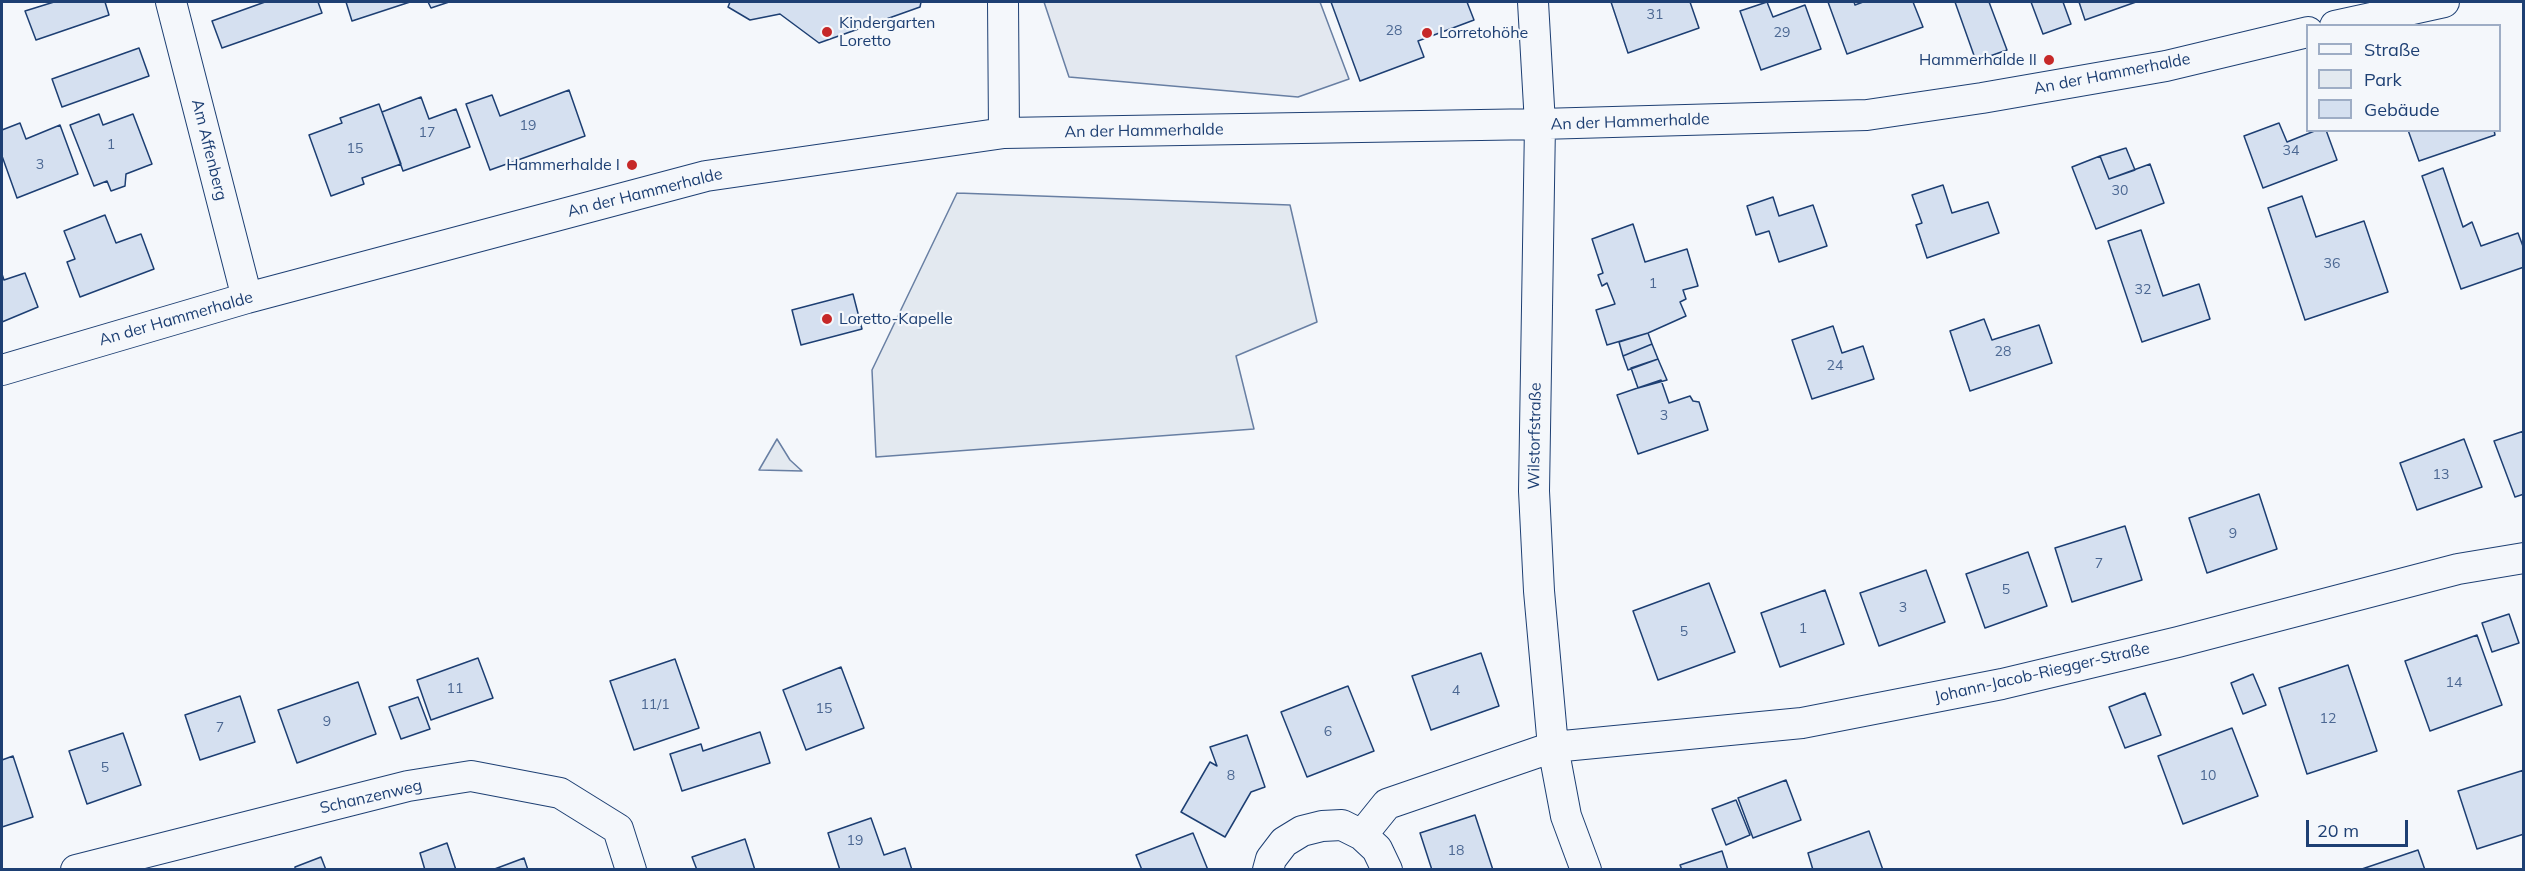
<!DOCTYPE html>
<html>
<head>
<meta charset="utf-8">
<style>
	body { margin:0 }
	#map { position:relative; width:2525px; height:871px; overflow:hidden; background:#f4f7fb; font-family:Mulish,sans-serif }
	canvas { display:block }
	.frame { position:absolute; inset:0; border:3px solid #1d3f73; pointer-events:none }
	.legend { position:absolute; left:2306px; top:24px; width:195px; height:108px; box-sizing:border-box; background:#f4f7fb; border:2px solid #9eadc5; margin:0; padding:8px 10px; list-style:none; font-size:18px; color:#1d3f73 }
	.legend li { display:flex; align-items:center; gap:12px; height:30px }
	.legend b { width:30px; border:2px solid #9eadc5 }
	.scale { position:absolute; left:2306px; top:820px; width:102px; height:27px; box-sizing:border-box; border:3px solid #1d3f73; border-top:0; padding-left:8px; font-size:18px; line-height:21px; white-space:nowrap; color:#1d3f73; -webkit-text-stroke:4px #f4f7fb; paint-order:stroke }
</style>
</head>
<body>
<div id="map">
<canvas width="2525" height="871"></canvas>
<div class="frame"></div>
<ul class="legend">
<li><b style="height:8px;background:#f4f7fb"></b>Straße</li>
<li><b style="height:16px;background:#e3e9f0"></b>Park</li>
<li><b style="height:16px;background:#d5e0f0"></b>Gebäude</li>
</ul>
<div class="scale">20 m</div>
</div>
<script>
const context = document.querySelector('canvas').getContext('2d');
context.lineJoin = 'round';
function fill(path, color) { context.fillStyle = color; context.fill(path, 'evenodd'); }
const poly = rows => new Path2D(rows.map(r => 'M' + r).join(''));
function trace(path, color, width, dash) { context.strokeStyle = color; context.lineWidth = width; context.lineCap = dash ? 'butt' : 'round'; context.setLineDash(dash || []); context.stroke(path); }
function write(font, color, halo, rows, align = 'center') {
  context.font = font + ' Mulish,sans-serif'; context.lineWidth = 4.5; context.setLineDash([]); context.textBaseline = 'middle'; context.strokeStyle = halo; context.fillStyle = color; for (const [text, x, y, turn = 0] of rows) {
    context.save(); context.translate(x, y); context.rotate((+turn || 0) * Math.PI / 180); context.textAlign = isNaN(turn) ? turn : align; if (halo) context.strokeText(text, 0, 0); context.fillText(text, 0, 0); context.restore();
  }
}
const green = poly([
	[957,193,1290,205,1317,322,1236,356,1254,429,876,457,872,370,957,193],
	[777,439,790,460,802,471,759,470,777,439]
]);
const parking = poly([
	[1044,2,1320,2,1349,79,1298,97,1069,77,1044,2]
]);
const building = poly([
	[54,2,105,2,109,15,36,40,25,11,54,2],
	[265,2,318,2,322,13,222,48,212,21,265,2],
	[346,2,410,2,352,21,346,2],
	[428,2,449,2,431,8,428,2],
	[730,2,921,2,920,7,819,43,780,14,750,20,728,7,730,2],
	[1331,2,1467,2,1474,20,1418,41,1424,57,1360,81,1331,2],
	[1611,2,1690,2,1699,28,1628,53,1611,2],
	[1767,2,1773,17,1805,5,1821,49,1761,70,1740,11,1767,2],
	[1828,2,1854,2,1855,5,1863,2,1913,2,1923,27,1847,54,1828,2],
	[1955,2,1989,2,2007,50,1976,61,1955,2],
	[2031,2,2063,2,2071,24,2043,34,2031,2],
	[2079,2,2136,2,2085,20,2079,2],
	[139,48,149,76,62,107,52,79,139,48],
	[569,90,585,136,490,170,466,104,492,95,500,116,569,90],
	[421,97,429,119,456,109,470,147,403,171,382,112,421,97],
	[379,104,401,164,362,178,364,184,331,196,309,135,342,123,340,118,379,104],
	[99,114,103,125,133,114,152,164,126,174,125,186,111,191,107,181,94,186,70,125,99,114],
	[20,123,26,139,60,125,78,174,17,198,2,156,2,130,20,123],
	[2279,123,2287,142,2317,130,2326,130,2337,160,2263,188,2244,136,2279,123],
	[2408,130,2494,130,2495,135,2419,161,2408,130],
	[2126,148,2135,170,2109,179,2100,156,2126,148],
	[2100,156,2109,179,2150,164,2164,203,2096,229,2072,167,2100,156],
	[2443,168,2463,227,2472,222,2481,246,2518,233,2524,249,2524,267,2461,289,2422,176,2443,168],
	[1943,185,1952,213,1988,202,1999,233,1927,258,1916,225,1922,223,1912,195,1943,185],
	[2302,196,2316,237,2364,221,2388,292,2305,320,2268,208,2302,196],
	[1773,197,1779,216,1813,205,1827,246,1779,262,1769,231,1756,235,1747,206,1773,197],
	[105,215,116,243,141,234,154,269,80,297,67,262,75,259,64,231,105,215],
	[1633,224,1645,262,1687,249,1698,286,1683,290,1686,299,1680,302,1686,316,1648,333,1607,345,1596,310,1615,304,1607,283,1602,286,1598,275,1603,273,1592,239,1633,224],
	[2141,230,2163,296,2199,284,2210,319,2142,342,2108,241,2141,230],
	[25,273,38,307,2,322,2,274,4,280,25,273],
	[853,294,862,329,801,345,792,310,853,294],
	[1984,319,1992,340,2039,325,2052,363,1970,391,1950,331,1984,319],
	[1833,326,1842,353,1863,346,1874,379,1812,399,1792,340,1833,326],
	[1648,333,1652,344,1623,356,1619,342,1648,333],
	[1652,344,1658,359,1628,370,1623,356,1652,344],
	[1658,359,1667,380,1638,388,1631,368,1658,359],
	[1661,380,1669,403,1690,396,1693,401,1699,402,1708,430,1638,454,1617,395,1661,380],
	[2524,431,2524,494,2515,497,2494,441,2524,431],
	[2464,439,2482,487,2417,510,2400,463,2464,439],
	[2259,494,2277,549,2207,573,2189,518,2259,494],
	[2125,526,2142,580,2072,602,2055,548,2125,526],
	[2028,552,2047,606,1985,628,1966,574,2028,552],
	[1926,570,1945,622,1879,646,1860,593,1926,570],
	[1709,583,1735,652,1658,680,1633,611,1709,583],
	[1825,590,1844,644,1780,667,1761,613,1825,590],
	[2509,614,2519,643,2492,652,2482,623,2509,614],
	[2477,635,2502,705,2430,731,2405,661,2477,635],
	[1481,653,1499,706,1431,730,1412,676,1481,653],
	[478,658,493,698,431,720,417,680,478,658],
	[675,659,699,728,634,750,610,681,675,659],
	[2348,665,2377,751,2307,774,2279,688,2348,665],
	[841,667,864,728,806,750,783,690,841,667],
	[2253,674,2266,705,2243,714,2231,683,2253,674],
	[358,682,376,734,297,763,278,710,358,682],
	[1348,686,1374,751,1307,777,1281,712,1348,686],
	[2145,693,2161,735,2125,748,2109,707,2145,693],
	[240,696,255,742,200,760,185,715,240,696],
	[418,697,430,729,401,739,389,707,418,697],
	[2232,728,2258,796,2183,824,2158,756,2232,728],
	[760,732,770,763,682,791,670,754,701,744,703,751,760,732],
	[123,733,141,785,87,804,69,751,123,733],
	[1247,735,1265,787,1251,792,1225,837,1181,812,1210,762,1217,766,1210,747,1247,735],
	[13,756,33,817,2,827,2,760,13,756],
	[2524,770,2524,834,2477,849,2458,791,2524,770],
	[1786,780,1801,820,1753,838,1738,798,1786,780],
	[1736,800,1750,835,1726,845,1712,809,1736,800],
	[1475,815,1493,870,1432,870,1420,833,1475,815],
	[871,818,884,855,905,848,912,870,840,870,828,833,871,818],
	[1869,831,1883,870,1813,870,1808,853,1869,831],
	[1193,833,1208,870,1142,870,1136,855,1193,833],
	[745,839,755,870,697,870,692,857,745,839],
	[447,843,456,870,425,870,420,853,447,843],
	[2418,850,2425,870,2359,870,2418,850],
	[1722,851,1728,870,1682,870,1680,865,1722,851],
	[321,857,326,870,295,870,295,867,321,857],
	[524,858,528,870,492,870,524,858]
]);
const street = poly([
	[171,2,247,298],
	[1003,2,1004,133],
	[1533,2,1540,124,1534,491,1539,591,1553,747,1566,816,1586,870],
	[2335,26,2444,2],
	[2,370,247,298,706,176,1004,133,1540,124,1867,115,1982,98,2166,66,2308,32],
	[1362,835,1387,804,1553,747,1802,723,2002,684,2178,642,2458,569,2524,558],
	[76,870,408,786,471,776,560,793,618,829,631,870],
	[1268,870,1271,859,1284,842,1302,831,1322,826,1342,825,1362,835,1377,849,1387,870]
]);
const markers = [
	[827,32,6,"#c62828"],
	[1427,33,6,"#c62828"],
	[2049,60,6,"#c62828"],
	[632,165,6,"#c62828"],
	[827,319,6,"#c62828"]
];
const numberNames = [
	["31",1655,15],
	["28",1394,31],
	["29",1782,33],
	["19",528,126],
	["17",427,133],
	["1",111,145],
	["15",355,149],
	["34",2291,151],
	["3",40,165],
	["30",2120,191],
	["36",2332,264],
	["1",1653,284],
	["32",2143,290],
	["28",2003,352],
	["24",1835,366],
	["3",1664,416],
	["13",2441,475],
	["9",2233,534],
	["7",2099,564],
	["5",2006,590],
	["3",1903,608],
	["1",1803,629],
	["5",1684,632],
	["14",2454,683],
	["11",455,689],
	["4",1456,691],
	["11/1",655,705],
	["15",824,709],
	["12",2328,719],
	["9",327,722],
	["7",220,728],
	["6",1328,732],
	["5",105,768],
	["8",1231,776],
	["10",2208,776],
	["19",855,841],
	["18",1456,851]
];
const poiNames = [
	["Kindergarten",839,23],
	["Loretto",839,41],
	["Lorretohöhe",1439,33],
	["Hammerhalde II",2037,60,"right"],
	["Hammerhalde I",620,165,"right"],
	["Loretto-Kapelle",839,319]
];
const streetNames = [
	["An der Hammerhalde",2112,74,-11],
	["An der Hammerhalde",1630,122,-2],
	["An der Hammerhalde",1144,131,-1],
	["Am Affenberg",209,150,76],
	["An der Hammerhalde",645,193,-14],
	["An der Hammerhalde",176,319,-16],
	["Wilstorfstraße",1535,436,-89],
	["Johann-Jacob-Riegger-Straße",2042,673,-13],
	["Schanzenweg",371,797,-13]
];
fill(green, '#e3e9f0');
trace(green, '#687fa3', 1.5);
fill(parking, '#e3e8f0');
trace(parking, '#687fa3', 1.5);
fill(building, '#d5e0f0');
trace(building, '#1d3f73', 1.5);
trace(street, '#1d3f73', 32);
trace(street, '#f4f7fb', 30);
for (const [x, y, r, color] of markers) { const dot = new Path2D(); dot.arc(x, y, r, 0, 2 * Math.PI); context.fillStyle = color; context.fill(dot); trace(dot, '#f4f7fb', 2); }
write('14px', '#4b6792', null, numberNames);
write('16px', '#1d3f73', '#f4f7fb', poiNames, 'left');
write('16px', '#1d3f73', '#f4f7fb', streetNames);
</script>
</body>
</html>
